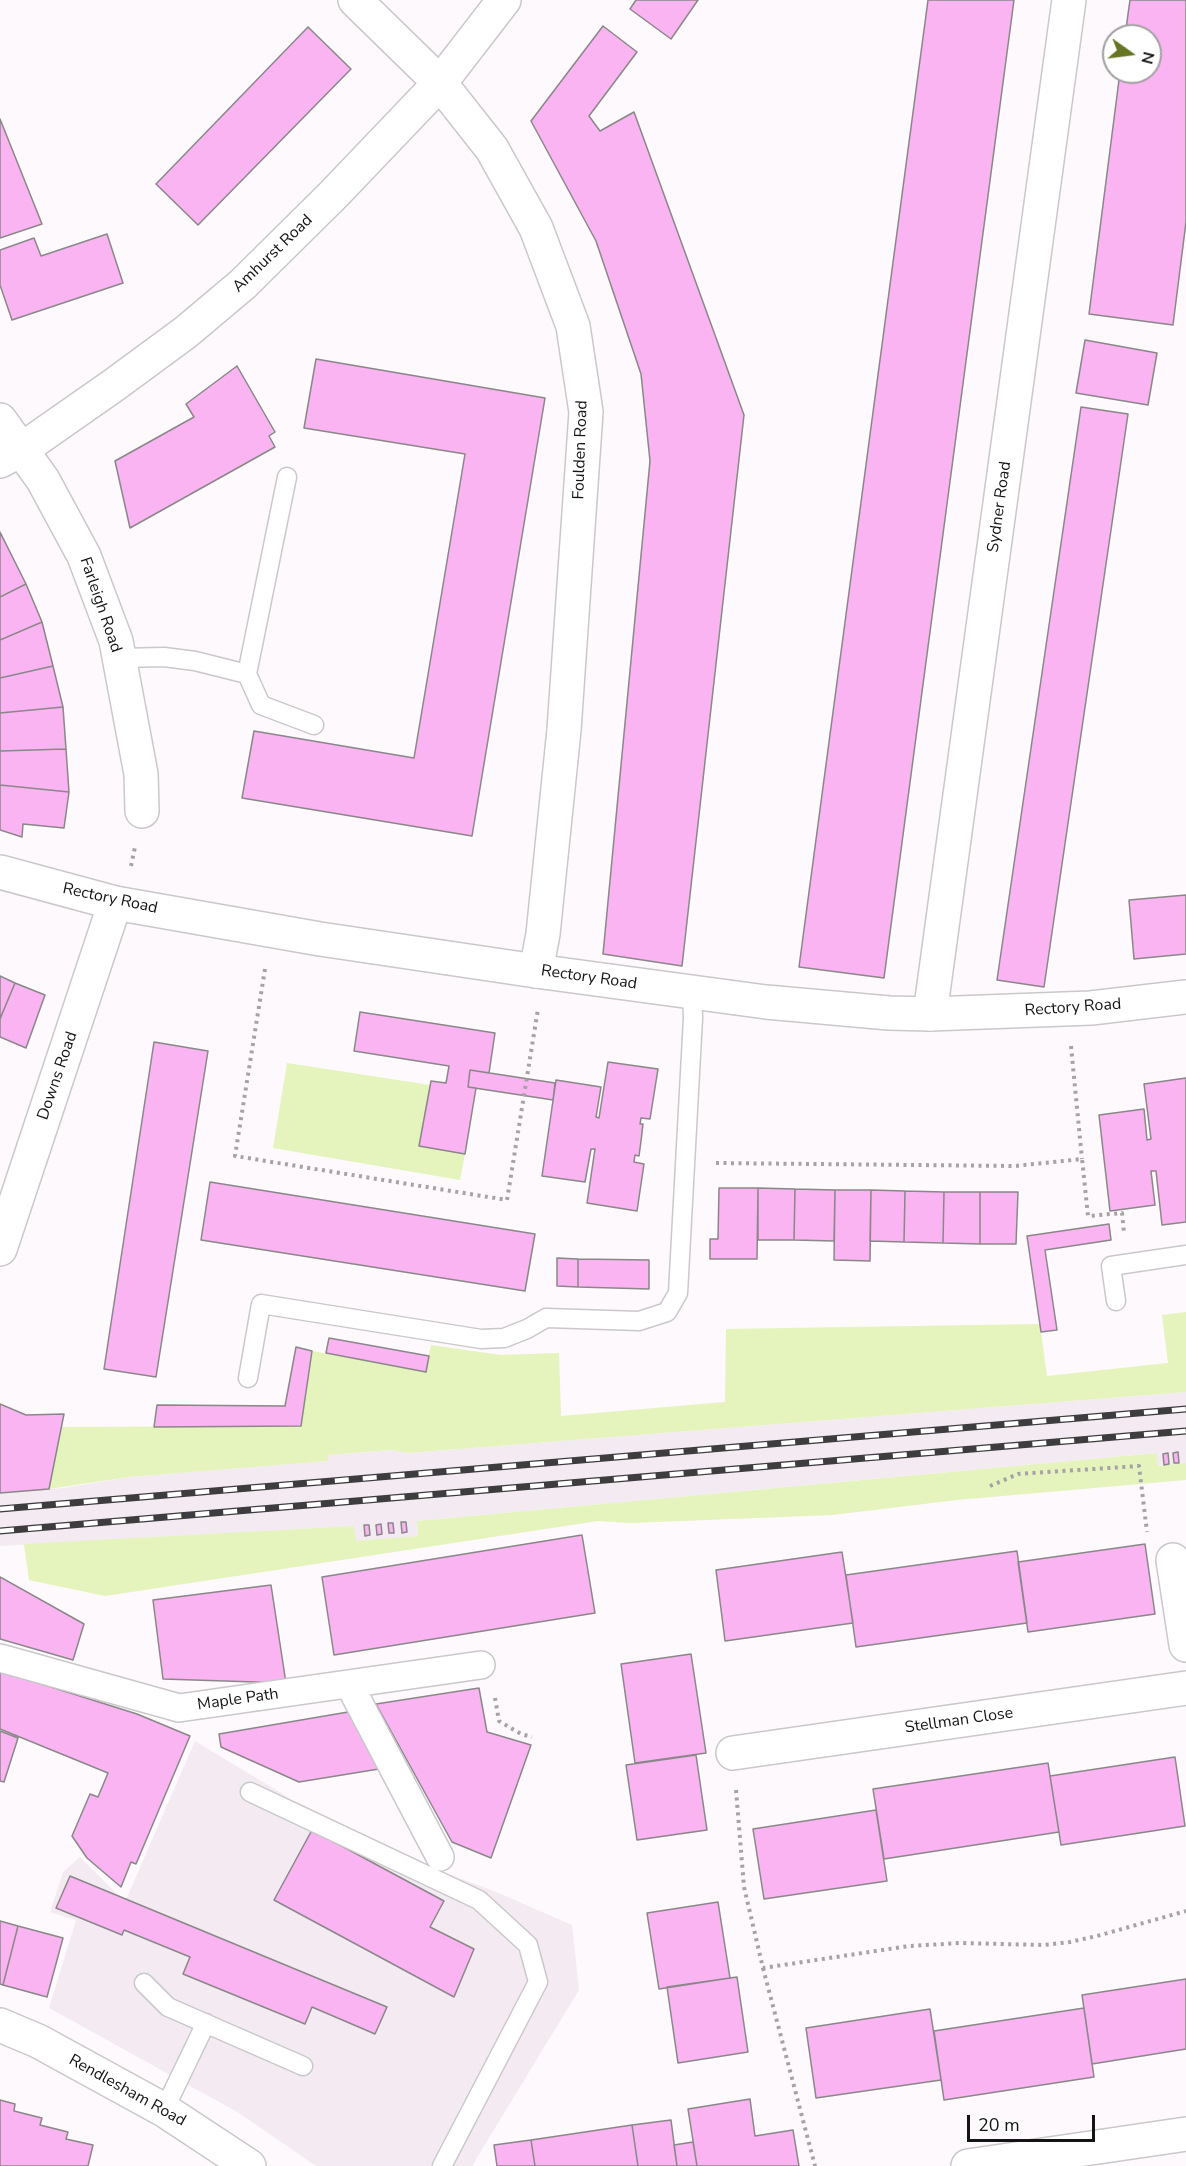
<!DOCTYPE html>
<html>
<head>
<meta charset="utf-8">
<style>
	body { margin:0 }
	#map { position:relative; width:1186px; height:2166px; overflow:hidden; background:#fdf9fc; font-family:"Nunito Sans",sans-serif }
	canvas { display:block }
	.north { position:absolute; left:1102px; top:24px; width:60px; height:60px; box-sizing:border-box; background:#fff; border:2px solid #a1a1a1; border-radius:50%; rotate:104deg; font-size:16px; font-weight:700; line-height:24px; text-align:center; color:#151415 }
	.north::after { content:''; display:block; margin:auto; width:21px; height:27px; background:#667522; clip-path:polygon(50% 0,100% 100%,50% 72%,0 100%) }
	.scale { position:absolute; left:967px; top:2115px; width:128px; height:27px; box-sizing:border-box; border:3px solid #151415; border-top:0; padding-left:8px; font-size:18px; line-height:21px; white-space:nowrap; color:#151415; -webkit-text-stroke:4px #fff; paint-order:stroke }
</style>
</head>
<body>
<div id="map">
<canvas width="1186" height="2166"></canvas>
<div class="north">N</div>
<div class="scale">20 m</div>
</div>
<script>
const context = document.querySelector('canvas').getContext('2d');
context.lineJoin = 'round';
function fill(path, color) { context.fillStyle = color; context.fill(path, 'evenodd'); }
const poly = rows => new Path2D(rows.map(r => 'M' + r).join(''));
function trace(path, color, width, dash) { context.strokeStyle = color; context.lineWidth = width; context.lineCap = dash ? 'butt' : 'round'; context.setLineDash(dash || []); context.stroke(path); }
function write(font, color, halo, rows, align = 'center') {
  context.font = font + ' "Nunito Sans",sans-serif'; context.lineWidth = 5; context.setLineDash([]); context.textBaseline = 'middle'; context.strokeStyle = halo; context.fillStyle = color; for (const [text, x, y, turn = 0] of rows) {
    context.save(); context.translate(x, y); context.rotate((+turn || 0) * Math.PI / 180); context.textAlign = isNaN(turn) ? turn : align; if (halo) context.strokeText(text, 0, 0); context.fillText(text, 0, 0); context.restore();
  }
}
const built = poly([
	[1186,1392,1186,1463,1158,1466,1156,1453,417,1521,418,1536,355,1542,354,1526,0,1546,0,1493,64,1488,129,1477,327,1461,327,1455,391,1450,408,1453],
	[195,1741,291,1799,448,1874,494,1891,572,1925,579,1990,472,2166,316,2166,239,2113,49,2008,76,1920,50,1912,63,1872,80,1857,125,1902]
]);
const green = poly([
	[287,1063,430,1085,420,1146,465,1154,460,1180,273,1148],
	[1186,1312,1186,1392,408,1453,391,1450,328,1455,328,1461,129,1477,49,1489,62,1427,301,1426,312,1351,425,1371,431,1345,501,1355,559,1353,561,1416,725,1402,726,1329,1040,1324,1047,1376,1168,1363,1162,1315],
	[1157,1453,1158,1466,1186,1463,1186,1480,957,1500,832,1515,631,1523,598,1521,105,1596,29,1580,24,1544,354,1526,356,1541,418,1536,417,1521]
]);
const building = poly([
	[636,0,698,0,671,39,630,9,636,0],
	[928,0,1014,0,884,978,799,967,928,0],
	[1130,0,1186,0,1186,222,1173,325,1089,314,1120,72,1150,72,1150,36,1125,36,1130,0],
	[603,26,637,52,589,116,600,131,634,112,744,415,682,966,603,954,650,461,641,374,596,241,531,121,603,26],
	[308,27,351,69,198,225,156,184,308,27],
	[0,119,42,224,0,238,0,119],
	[107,234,123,283,12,320,0,285,0,250,34,238,41,256,107,234],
	[1085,340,1157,353,1148,405,1076,393,1085,340],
	[316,359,545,398,472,836,242,798,254,731,414,758,465,454,304,428,316,359],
	[237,366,275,432,269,436,275,447,130,528,115,461,194,417,186,404,237,366],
	[1081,407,1128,414,1044,987,997,980,1081,407],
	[0,532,26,584,0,597,0,532],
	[26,584,42,622,0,640,0,597,26,584],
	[42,622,53,666,0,678,0,640,42,622],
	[53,666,63,707,0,713,0,678,53,666],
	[63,707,66,749,0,751,0,713,63,707],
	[66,749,69,792,0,785,0,751,66,749],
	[0,785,69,792,64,828,23,824,22,837,0,830,0,785],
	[1186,895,1186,954,1134,959,1129,900,1186,895],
	[0,976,15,983,0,1019,0,976],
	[15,983,45,995,26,1048,0,1037,0,1019,15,983],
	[360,1012,495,1033,489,1073,470,1070,468,1087,476,1088,465,1154,419,1146,431,1081,446,1083,449,1066,354,1051,360,1012],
	[154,1042,208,1051,156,1377,104,1369,154,1042],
	[608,1062,658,1069,650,1119,641,1118,640,1124,643,1124,641,1141,639,1156,635,1155,634,1162,644,1164,637,1211,587,1203,595,1149,591,1149,585,1182,542,1176,556,1080,601,1087,596,1117,599,1118,608,1062],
	[470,1070,555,1083,553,1100,468,1087,470,1070],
	[1186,1078,1186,1222,1162,1225,1156,1171,1151,1171,1155,1205,1110,1211,1099,1115,1144,1109,1147,1140,1151,1139,1144,1084,1186,1078],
	[210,1182,535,1234,525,1291,201,1240,210,1182],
	[719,1188,758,1188,757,1259,710,1259,710,1239,718,1239,719,1188],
	[758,1188,795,1189,794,1240,758,1240,758,1188],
	[795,1189,835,1190,834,1241,794,1240,795,1189],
	[835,1190,871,1190,870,1261,834,1260,835,1190],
	[871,1190,905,1191,904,1242,870,1241,871,1190],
	[905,1191,944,1192,943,1243,904,1242,905,1191],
	[944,1192,980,1192,980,1244,943,1243,944,1192],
	[980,1192,1018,1192,1016,1244,980,1244,980,1192],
	[1109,1224,1111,1240,1045,1250,1057,1330,1041,1332,1027,1236,1109,1224],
	[557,1258,578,1259,578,1287,557,1286,557,1258],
	[578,1259,649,1260,649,1289,578,1287,578,1259],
	[329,1338,429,1356,426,1372,326,1353,329,1338],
	[296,1347,312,1351,301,1426,154,1427,157,1405,285,1406,296,1347],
	[0,1404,26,1415,64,1414,49,1489,0,1493,0,1404],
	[1178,1452,1179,1463,1174,1463,1173,1453,1178,1452],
	[1168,1453,1169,1464,1164,1465,1163,1454,1168,1453],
	[401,1522,406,1522,407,1532,402,1533,401,1522],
	[388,1523,393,1523,394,1533,389,1533,388,1523],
	[381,1524,382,1534,377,1535,376,1525,381,1524],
	[364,1525,369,1525,370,1535,365,1536,364,1525],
	[582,1535,595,1613,334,1655,322,1577,582,1535],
	[1145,1544,1155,1614,1028,1632,1018,1562,1145,1544],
	[1017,1551,1027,1623,856,1647,846,1575,1017,1551],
	[842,1552,853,1623,725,1641,716,1570,842,1552],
	[0,1577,84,1624,73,1660,0,1639,0,1577],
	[271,1585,286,1683,163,1679,153,1600,271,1585],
	[691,1654,706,1753,635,1763,621,1664,691,1654],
	[0,1671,137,1714,190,1736,136,1864,131,1862,121,1887,87,1858,72,1836,90,1794,98,1797,108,1773,0,1729,0,1671],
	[479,1688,487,1732,531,1745,491,1858,452,1842,376,1704,479,1688],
	[348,1712,379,1769,299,1782,221,1747,219,1734,348,1712],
	[0,1731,18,1738,4,1782,0,1781,0,1731],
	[696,1755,707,1830,637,1840,626,1765,696,1755],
	[1175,1757,1185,1826,1061,1845,1050,1776,1175,1757],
	[1048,1763,1059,1832,884,1859,873,1789,1048,1763],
	[876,1810,887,1881,764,1899,753,1829,876,1810],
	[312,1830,444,1901,430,1927,474,1949,454,1997,274,1900,312,1830],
	[70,1876,387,2007,375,2034,312,2007,305,2024,183,1974,190,1957,124,1930,122,1935,56,1908,70,1876],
	[718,1902,730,1978,659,1989,647,1913,718,1902],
	[0,1921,18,1926,3,1985,0,1984,0,1921],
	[18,1926,63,1938,47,1997,3,1985,18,1926],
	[737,1977,748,2052,678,2063,667,1987,737,1977],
	[1186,1979,1186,2049,1092,2064,1082,1995,1186,1979],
	[1084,2008,1094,2077,944,2100,934,2031,1084,2008],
	[930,2009,941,2080,816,2098,806,2028,930,2009],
	[750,2099,755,2136,793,2130,799,2166,697,2166,688,2109,750,2099],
	[0,2100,15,2104,14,2111,42,2118,40,2125,68,2132,66,2139,93,2145,88,2166,0,2166,0,2100],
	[671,2120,677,2166,638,2166,632,2125,671,2120],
	[632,2125,638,2166,535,2166,531,2140,632,2125],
	[531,2140,535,2166,497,2166,494,2145,531,2140],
	[693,2142,697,2166,677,2166,674,2145,693,2142]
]);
const path = poly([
	[131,866,135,847],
	[265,969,235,1156,507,1200,538,1009],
	[1071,1046,1082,1159],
	[716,1163,1015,1166,1082,1159,1088,1216,1122,1213,1124,1233],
	[990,1486,1018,1474,1139,1466,1147,1532],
	[495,1698,499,1721,521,1734,532,1737],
	[736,1790,744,1887,763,1968,909,1946,960,1943,1044,1945,1070,1942,1097,1936,1186,1911],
	[763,1968,815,2166]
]);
const service = poly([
	[287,477,247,674,261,705,314,725],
	[119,658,164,657,195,661,247,674],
	[1116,1301,1111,1266,1186,1255],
	[248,1378,261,1304,481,1339,504,1338,527,1329,546,1318,639,1321,667,1312,678,1293,693,1018,692,992],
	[250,1792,479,1900,528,1945,538,1982,442,2166],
	[144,1983,168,2007,303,2066],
	[164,2110,206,2023]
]);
const pedestrian = poly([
	[0,1658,179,1708,481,1665],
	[349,1684,440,1857]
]);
const minor = poly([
	[355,0,440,83,492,149,536,228,573,326,586,412,564,730,543,934,536,971],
	[0,420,43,480,84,556,116,641,141,774,142,811],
	[930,1014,1069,0],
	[0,1249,115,903],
	[1173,1560,1186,1645],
	[733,1753,1186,1688],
	[0,2025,38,2041,164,2110,249,2166],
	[968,2166,1186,2134]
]);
const tertiary = poly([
	[0,461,21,450,114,385,186,332,243,284,334,194,440,83,504,0],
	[0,872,115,903,320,939,536,971,766,1002,889,1013,930,1014,1091,1008,1186,997]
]);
const rail = poly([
	[0,1509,1186,1409],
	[0,1531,1186,1431]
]);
const streetNames = [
	["Amhurst Road",273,254,-44],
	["Foulden Road",581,450,-88],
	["Sydner Road",1000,507,-82],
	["Farleigh Road",100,605,71],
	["Rectory Road",110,899,12],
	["Rectory Road",589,978,8],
	["Rectory Road",1073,1008,-4],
	["Downs Road",58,1076,-71],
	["Maple Path",238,1700,-8],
	["Stellman Close",959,1721,-8],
	["Rendlesham Road",127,2091,29]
];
fill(built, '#f4ebf2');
fill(green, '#e5f3bc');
fill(building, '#f9b4f1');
trace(building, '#8a8789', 1.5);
trace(service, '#cbc8cb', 21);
trace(pedestrian, '#cbc8cb', 30);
trace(minor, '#cbc8cb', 36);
trace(tertiary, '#cbc8cb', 36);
trace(path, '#a6a3a6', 4, [3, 4.5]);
trace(service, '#fff', 18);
trace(pedestrian, '#fff', 27);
trace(minor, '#fff', 33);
trace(tertiary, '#fff', 33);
trace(rail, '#3e3c3e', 7);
trace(rail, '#fff', 4.5, [14]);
write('16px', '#151415', '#fff', streetNames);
</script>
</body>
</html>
